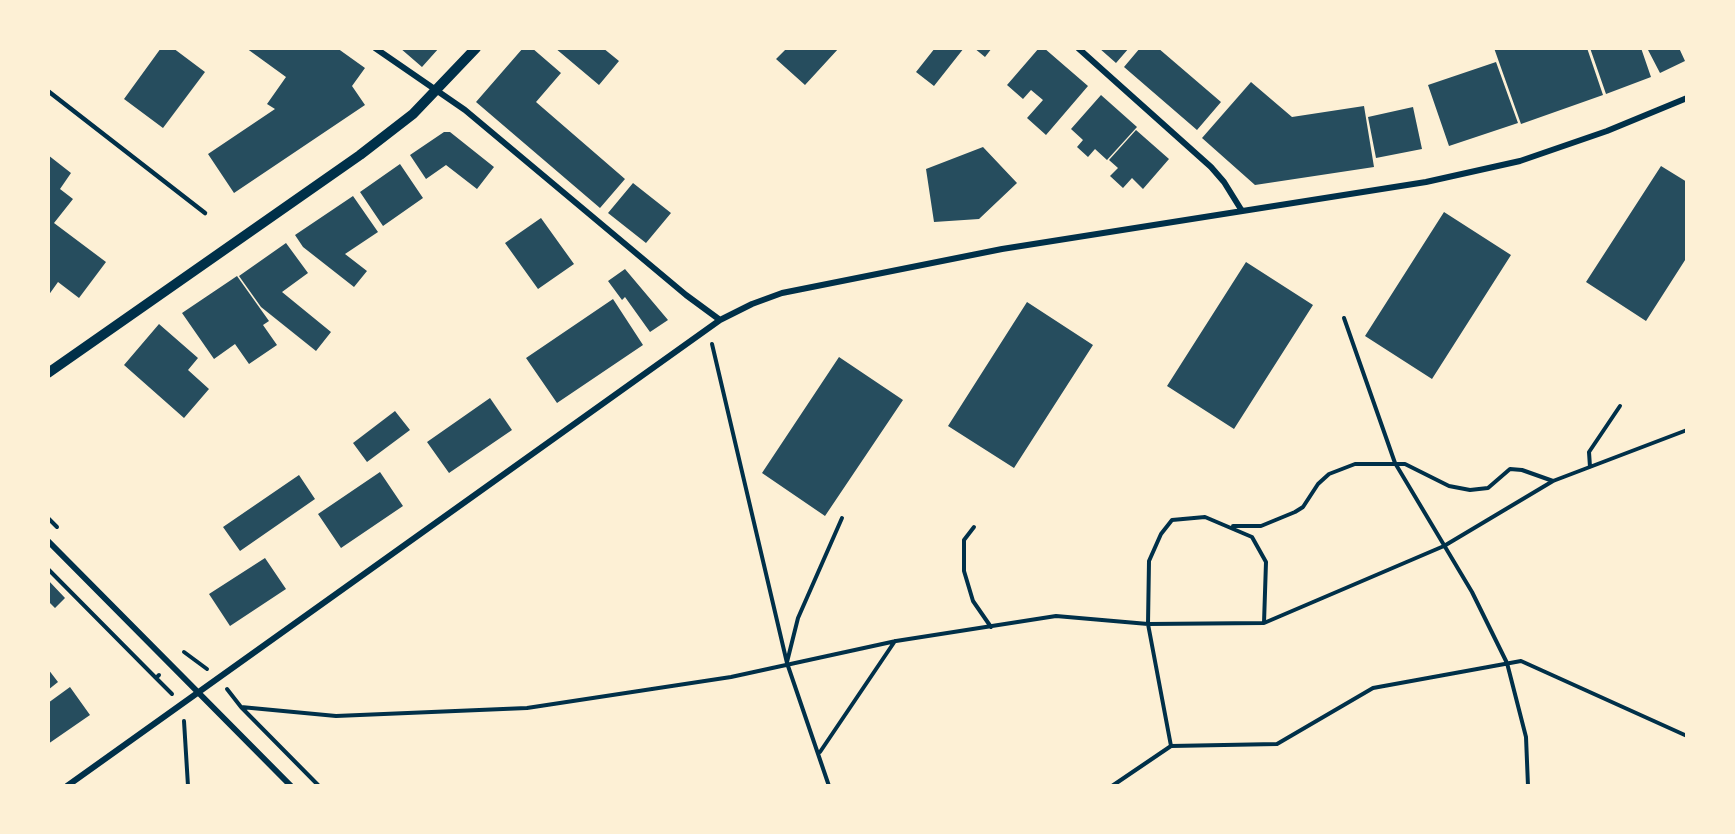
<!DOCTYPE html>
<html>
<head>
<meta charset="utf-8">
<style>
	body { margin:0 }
	#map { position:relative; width:1735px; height:834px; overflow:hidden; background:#fdf0d5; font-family:"Fira Sans Condensed",sans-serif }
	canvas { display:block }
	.frame { position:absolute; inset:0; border:50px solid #fdf0d5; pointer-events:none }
</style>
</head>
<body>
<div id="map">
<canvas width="1735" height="834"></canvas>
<div class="frame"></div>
</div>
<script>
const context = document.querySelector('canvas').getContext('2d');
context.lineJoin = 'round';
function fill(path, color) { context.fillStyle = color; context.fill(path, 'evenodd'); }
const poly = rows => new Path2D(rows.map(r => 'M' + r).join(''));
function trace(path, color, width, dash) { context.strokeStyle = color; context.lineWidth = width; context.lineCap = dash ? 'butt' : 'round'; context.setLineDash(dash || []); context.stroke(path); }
const building = poly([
	[161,48,173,48,205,72,163,128,124,99],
	[246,48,337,48,365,68,352,86,365,105,234,193,208,154,275,109,267,104,286,77],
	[400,48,439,48,422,67],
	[523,48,532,48,561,73,536,102,625,179,600,208,476,102],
	[555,48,603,48,619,61,599,85],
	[787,48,839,48,805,85,776,59],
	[935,48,964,48,934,86,916,72],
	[974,48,992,48,985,57],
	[1039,48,1044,48,1088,86,1046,135,1027,118,1043,100,1031,90,1023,99,1007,85],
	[1099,48,1129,48,1116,63],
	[1140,48,1158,48,1221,102,1197,130,1124,67],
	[1494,48,1587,48,1603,95,1521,124],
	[1590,48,1641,48,1651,77,1606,94],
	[1647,48,1679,48,1685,61,1660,73],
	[1496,62,1518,123,1449,146,1428,85],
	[1251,82,1292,117,1364,106,1374,167,1255,185,1202,138],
	[1101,95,1137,127,1107,160,1095,149,1088,157,1077,147,1083,140,1071,129],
	[1413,107,1422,149,1376,158,1368,117],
	[1136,130,1169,159,1143,189,1132,178,1123,188,1110,176,1118,168,1109,160],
	[444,132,450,132,494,167,477,189,446,165,426,179,410,155],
	[983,147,1017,183,979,219,934,222,926,169],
	[48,155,71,173,60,189,73,199,54,223,106,262,79,298,58,282,48,296],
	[400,164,423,198,383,226,360,192],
	[1661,166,1687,182,1687,257,1646,321,1586,282],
	[633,183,671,213,646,243,608,213],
	[353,196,378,232,345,254,367,271,354,287,303,247,295,235],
	[1444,212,1511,255,1432,379,1365,336],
	[541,218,574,264,538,289,505,243],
	[286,243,308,273,282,292,331,332,316,351,261,307,239,276],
	[1246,262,1313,305,1234,429,1167,386],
	[625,269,668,320,650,332,625,297,622,300,608,281],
	[237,276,269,321,263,325,277,345,249,364,235,344,214,359,182,313],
	[613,299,643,345,557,403,526,358],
	[1027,302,1093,345,1014,468,948,426],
	[159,324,198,358,188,370,209,389,184,418,124,365],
	[839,357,903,400,825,516,762,473],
	[490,398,512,430,449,473,427,442],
	[395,411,410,430,367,462,353,443],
	[380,472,403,506,341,548,318,514],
	[299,475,315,499,240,551,223,527],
	[265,558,286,589,230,626,209,594],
	[48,580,65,598,55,608,48,601],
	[48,669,58,682,48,690],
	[70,687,90,715,48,744,48,703]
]);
const path = poly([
	[1344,318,1395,463,1472,592,1507,663,1526,737,1528,786],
	[712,344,787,663,829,786],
	[1590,467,1589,452,1620,406],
	[48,518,57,527],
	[1233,526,1261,526,1295,512,1303,507,1318,484,1329,474,1355,464,1405,464,1449,486,1470,490,1488,488,1510,469,1522,470,1553,481],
	[974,527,964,540,964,571,973,601,991,627],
	[48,569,156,678,159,675],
	[184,652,207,669],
	[787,662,798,618,842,518],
	[156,678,172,694],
	[227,689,241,707,319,786],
	[241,707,336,716,527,708,731,677,896,641,1056,616,1148,624,1264,623,1444,546,1553,481,1687,430],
	[184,721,188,786],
	[1171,746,1148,624,1149,561,1161,534,1172,520,1205,517,1252,537,1266,562,1264,623],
	[820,752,895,641],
	[1112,786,1171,746,1277,744,1373,688,1521,661,1687,736]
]);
const service = poly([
	[48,91,205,213]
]);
const minor = poly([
	[375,48,465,110,686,295,720,320],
	[1078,48,1211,167,1224,182,1242,211],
	[48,541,291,786],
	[67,786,720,320,752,304,782,293,1002,249,1426,182,1520,161,1607,131,1687,98]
]);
const tertiary = poly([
	[48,373,360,155,413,114,476,48]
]);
fill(building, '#264d5e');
trace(path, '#003049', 4);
trace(service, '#003049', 4.5);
trace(minor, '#003049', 6);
trace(tertiary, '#003049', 10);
</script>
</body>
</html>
